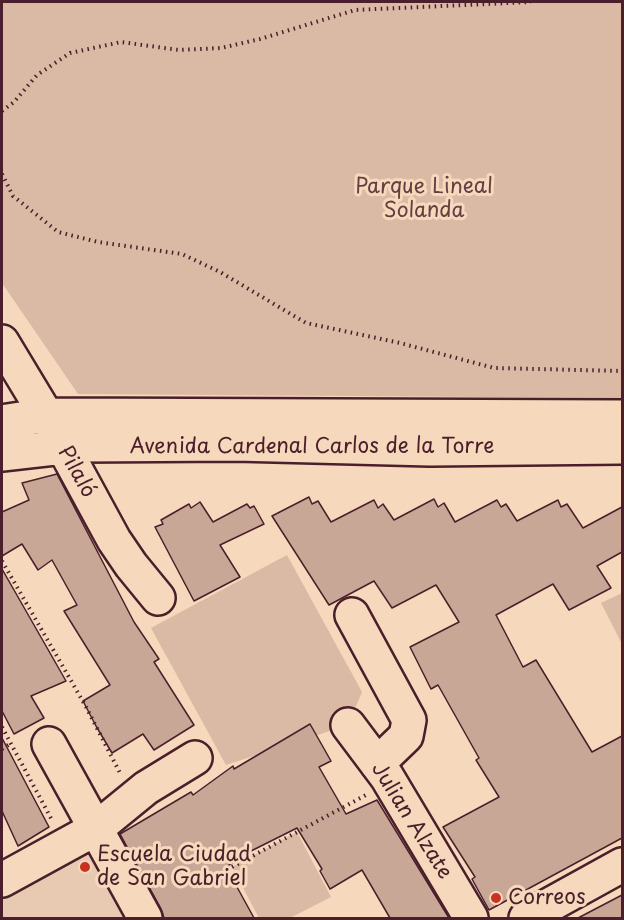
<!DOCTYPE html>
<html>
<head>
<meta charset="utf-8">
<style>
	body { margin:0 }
	#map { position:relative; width:624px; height:920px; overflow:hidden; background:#f6d8bc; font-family:"Playpen Sans",sans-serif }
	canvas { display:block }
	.frame { position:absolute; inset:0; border:3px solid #4a1f2b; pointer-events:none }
</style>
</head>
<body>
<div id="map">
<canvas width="624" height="920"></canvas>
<div class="frame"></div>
</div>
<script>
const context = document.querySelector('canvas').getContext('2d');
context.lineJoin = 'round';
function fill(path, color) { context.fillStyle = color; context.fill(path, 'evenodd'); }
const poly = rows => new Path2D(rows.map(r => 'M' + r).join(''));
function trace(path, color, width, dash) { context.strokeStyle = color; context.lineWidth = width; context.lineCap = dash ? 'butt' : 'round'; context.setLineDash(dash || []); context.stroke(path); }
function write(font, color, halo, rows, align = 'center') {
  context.font = font + ' "Playpen Sans",sans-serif'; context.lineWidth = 6; context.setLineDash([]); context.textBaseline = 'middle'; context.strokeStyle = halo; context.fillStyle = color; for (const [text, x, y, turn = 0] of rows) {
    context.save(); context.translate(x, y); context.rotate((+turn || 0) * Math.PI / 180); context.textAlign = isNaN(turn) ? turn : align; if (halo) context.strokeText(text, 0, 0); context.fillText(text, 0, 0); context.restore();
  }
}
const built = poly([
	[103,837,145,918,2,918,2,896]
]);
const green = poly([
	[2,2,622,2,622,398,78,394,2,283],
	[287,555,362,692,348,725,226,765,151,628],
	[622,593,622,644,601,603],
	[297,832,331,897,290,918,259,918,232,867]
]);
const building = poly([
	[57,474,134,622,159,659,154,662,194,725,154,750,143,734,112,753,96,726,83,701,110,685,64,611,77,605,52,560,38,570,22,544,2,556,2,512,29,500,22,483,57,474],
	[309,497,312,504,318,501,331,522,374,500,378,508,383,504,394,520,434,499,438,507,444,503,455,522,497,500,501,507,506,504,517,521,558,500,561,507,567,504,583,528,622,507,622,552,597,566,611,588,569,610,553,584,496,615,523,667,536,660,592,752,622,736,622,838,489,910,472,879,475,877,443,827,499,797,476,760,479,758,438,685,431,689,410,647,459,622,436,585,392,608,374,581,329,605,272,516,309,497],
	[200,502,213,522,247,504,250,508,254,506,264,524,220,545,240,577,194,601,155,527,163,524,161,520,189,504,191,508,200,502],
	[2,569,66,681,31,696,44,718,14,734,2,711,2,569],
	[310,724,331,761,319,767,346,814,377,800,449,918,390,918,362,870,330,889,320,871,322,869,297,828,251,851,226,867,254,918,164,918,161,909,120,834,191,792,193,795,233,766,234,769,310,724],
	[2,738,49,827,18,846,2,811,2,738],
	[622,895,622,918,578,918,622,895]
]);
const path = poly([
	[2,111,14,102,37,75,70,53,121,42,179,50,221,48,260,39,355,10,531,2],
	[2,174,13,196,58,232,98,242,182,254,220,272,306,323,400,343,494,368,622,371],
	[2,561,85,705,121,775],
	[2,727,53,822],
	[2,749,10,744],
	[232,867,366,795]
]);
const minor = poly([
	[2,342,46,415,114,540,131,565,158,598],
	[2,422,46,415,622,417],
	[2,454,81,445,236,444,430,449,622,447],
	[352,615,409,720,406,736,377,764],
	[348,725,387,777,471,918],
	[49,744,145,918],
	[2,880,97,828,146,788,195,758],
	[526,918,622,865]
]);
const markers = [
	[85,867,6,"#c8321e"],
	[496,898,6,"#c8321e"]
];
const parkNames = [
	["Parque Lineal",424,187],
	["Solanda",424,211]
];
const streetNames = [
	["Avenida Cardenal Carlos de la Torre",312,447],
	["Pilaló",76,472,61],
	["Julian Alzate",411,821,58]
];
const poiNames = [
	["Escuela Ciudad",97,855],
	["de San Gabriel",97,879],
	["Correos",508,898]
];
fill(built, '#e8c9b1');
fill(green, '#dabaa4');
fill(building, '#c9a796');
trace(building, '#4a1f2b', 1.5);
trace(minor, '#4a1f2b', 38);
trace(path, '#4a1f2b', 4, [1.5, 4.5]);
trace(minor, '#f6d8bc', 33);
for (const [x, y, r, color] of markers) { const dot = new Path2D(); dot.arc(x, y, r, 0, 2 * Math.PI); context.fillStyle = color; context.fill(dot); trace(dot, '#f6d8bc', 2); }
write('21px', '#673e43', '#f6d8bc', parkNames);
write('21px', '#4a1f2b', '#f6d8bc', streetNames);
write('21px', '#4a1f2b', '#f6d8bc', poiNames, 'left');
</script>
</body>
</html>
